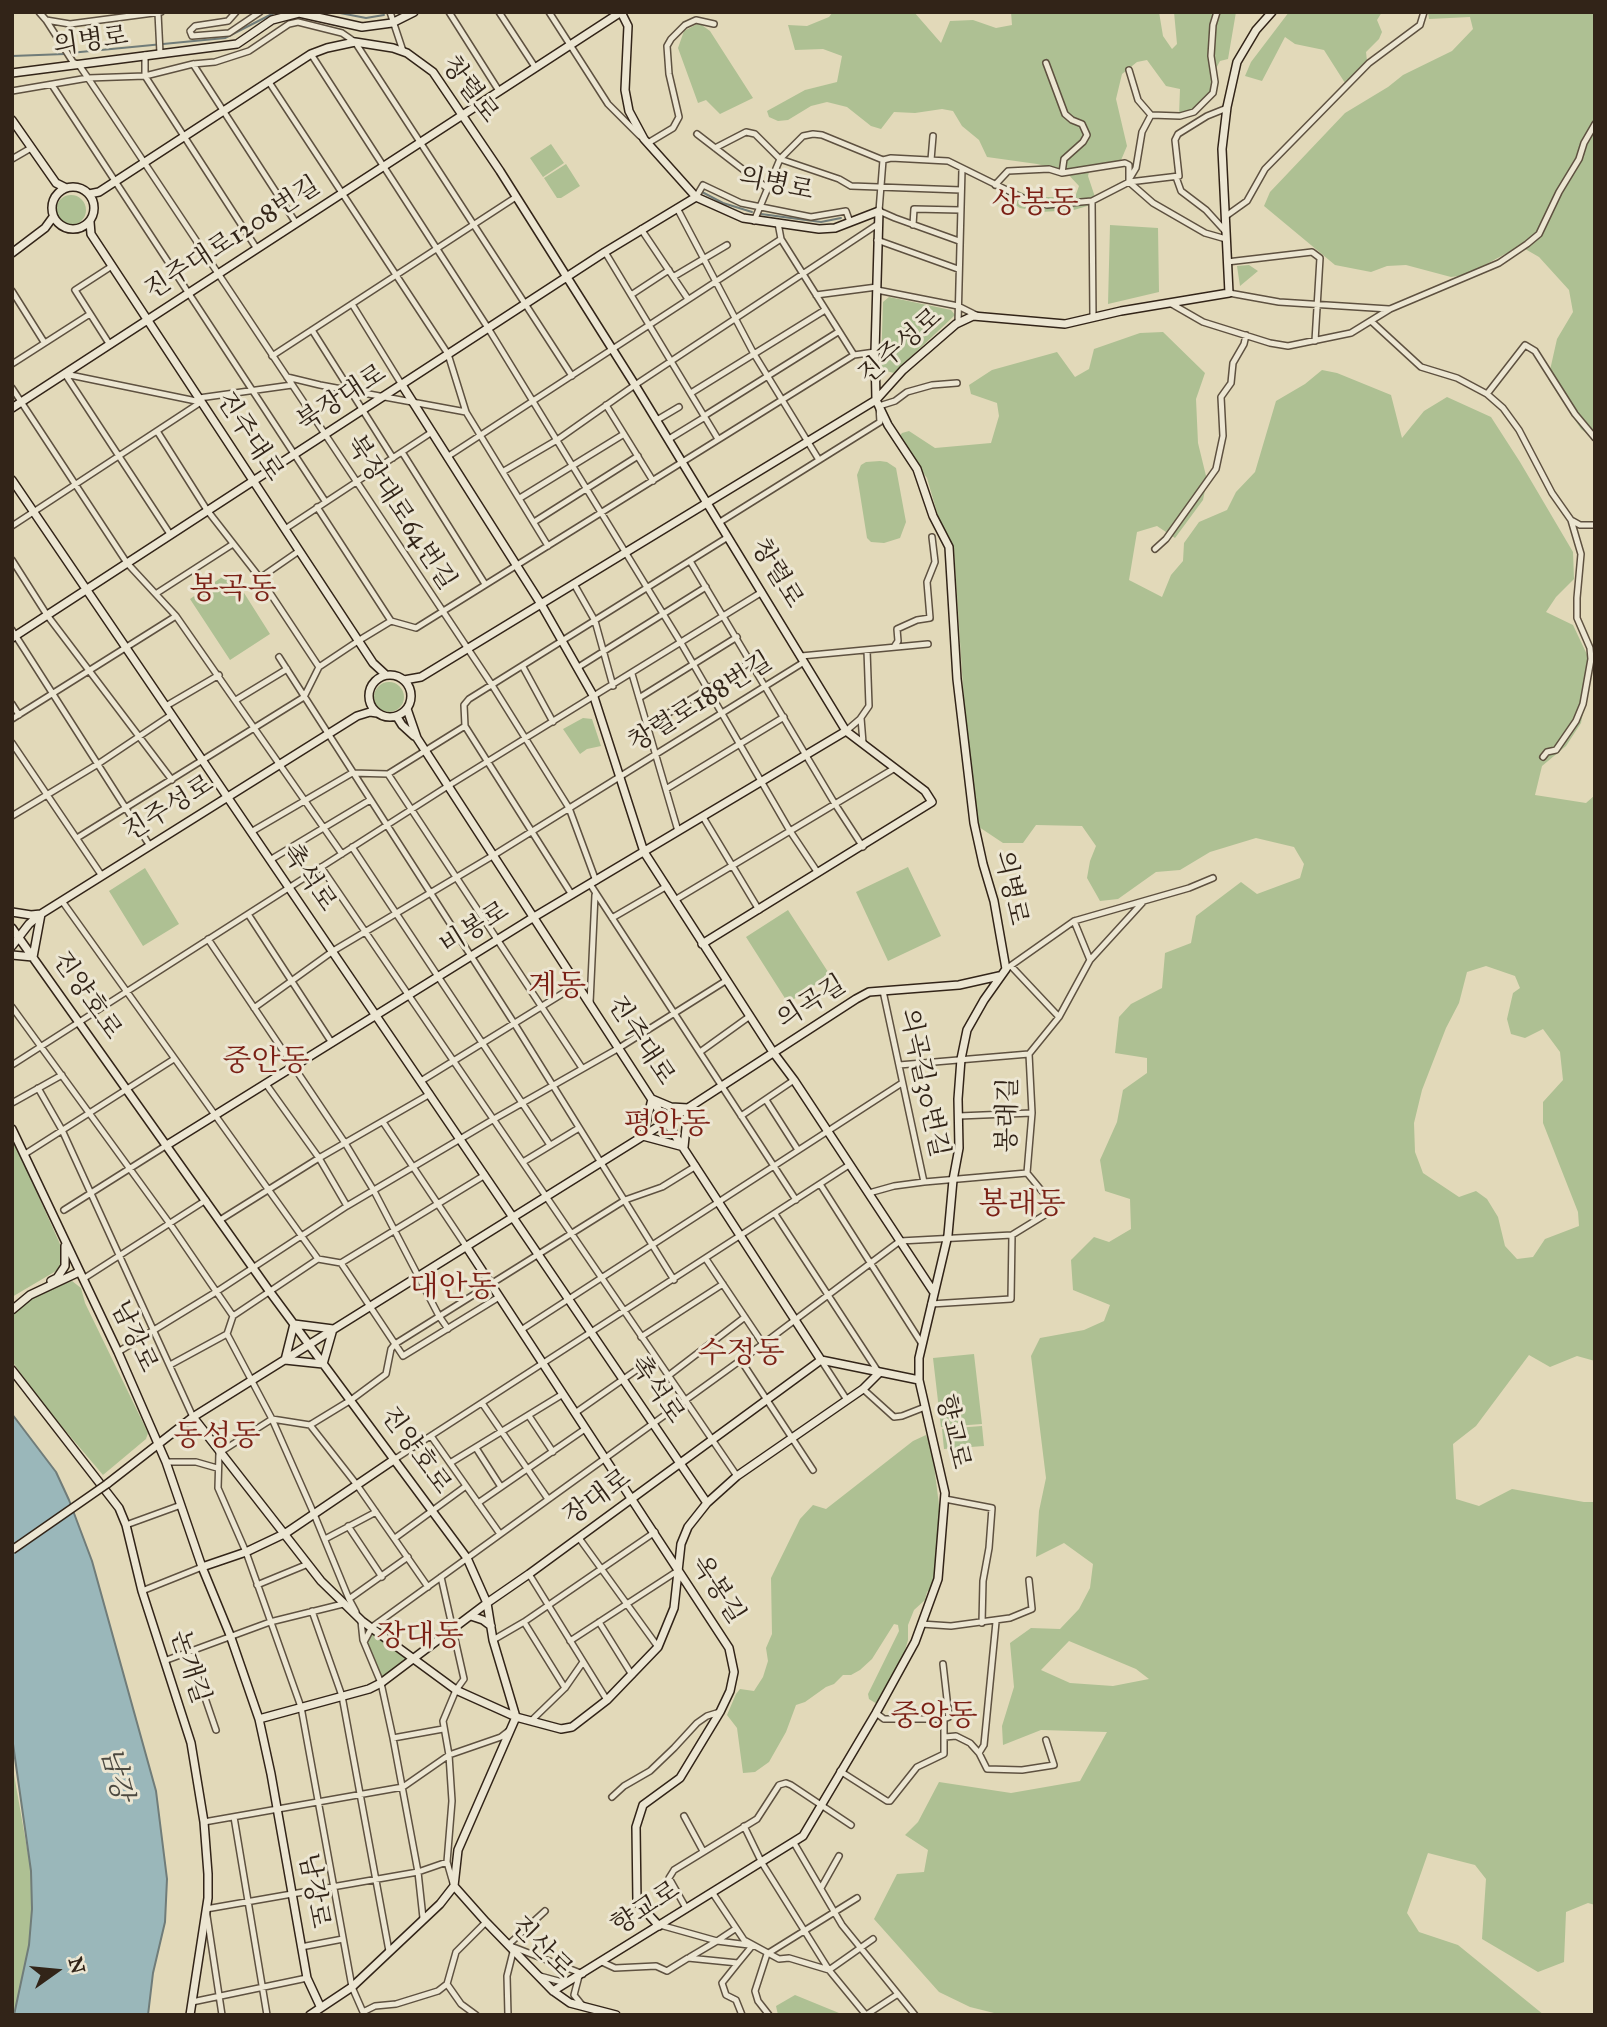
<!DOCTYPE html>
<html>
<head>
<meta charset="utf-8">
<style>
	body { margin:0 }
	#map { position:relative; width:1607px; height:2027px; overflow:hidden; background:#e2d9b9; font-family:"IM FELL Great Primer",serif }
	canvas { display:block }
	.frame { position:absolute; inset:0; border:14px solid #322418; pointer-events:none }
	.north { position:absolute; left:21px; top:1936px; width:70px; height:70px; -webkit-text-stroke:5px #ece6d2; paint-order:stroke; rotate:75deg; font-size:19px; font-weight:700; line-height:28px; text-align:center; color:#322418 }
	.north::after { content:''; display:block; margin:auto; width:24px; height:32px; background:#322418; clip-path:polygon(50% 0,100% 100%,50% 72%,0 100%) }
</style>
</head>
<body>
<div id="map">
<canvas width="1607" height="2027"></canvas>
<div class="frame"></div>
<div class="north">N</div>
</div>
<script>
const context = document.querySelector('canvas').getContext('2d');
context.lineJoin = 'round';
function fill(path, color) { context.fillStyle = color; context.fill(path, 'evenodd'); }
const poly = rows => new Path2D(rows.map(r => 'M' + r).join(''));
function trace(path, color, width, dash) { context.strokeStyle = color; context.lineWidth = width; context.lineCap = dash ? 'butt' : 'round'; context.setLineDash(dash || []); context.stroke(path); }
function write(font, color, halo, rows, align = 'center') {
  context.font = font + ' "IM FELL Great Primer","Noto Serif KR",serif'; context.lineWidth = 6; context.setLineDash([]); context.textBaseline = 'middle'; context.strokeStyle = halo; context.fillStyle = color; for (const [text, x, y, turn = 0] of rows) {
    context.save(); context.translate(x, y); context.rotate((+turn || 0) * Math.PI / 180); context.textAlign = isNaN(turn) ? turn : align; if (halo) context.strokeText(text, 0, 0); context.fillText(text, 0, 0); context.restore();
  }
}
const green = poly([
	[833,12,914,12,941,43,950,21,973,20,996,28,1012,25,1011,12,1159,12,1163,36,1172,49,1177,44,1174,12,1236,12,1228,59,1220,61,1211,78,1210,97,1191,117,1179,116,1180,89,1166,86,1147,60,1137,62,1122,74,1116,99,1127,146,1119,165,1090,168,1088,176,1097,203,1074,210,1041,212,1020,208,1014,204,1010,193,1016,190,1032,197,1075,197,1079,186,1065,171,1037,164,987,157,979,140,962,126,953,111,942,109,915,113,894,112,881,129,871,126,847,107,827,102,811,106,788,120,778,121,769,117,767,111,805,90,837,82,842,56,823,49,795,50,788,25,807,26,829,17],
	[1289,12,1382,12,1377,20,1382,32,1379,39,1366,52,1367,61,1345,83,1324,50,1295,44,1285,37,1262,81,1245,76,1251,62],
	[1428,12,1595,12,1595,440,1581,429,1548,379,1557,339,1573,312,1569,290,1539,257,1520,246,1466,275,1451,277,1406,265,1387,266,1371,272,1335,265,1264,206,1270,192,1345,113,1388,87,1403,75,1452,51,1473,29,1470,17,1429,19],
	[699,23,710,31,753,98,720,114,706,100,698,103,678,48,684,31],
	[551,144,564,163,543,177,530,158],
	[566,164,580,186,561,198,557,198,544,178],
	'56 210a15 15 0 1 1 30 0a15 15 0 1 1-30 0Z',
	[1110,225,1158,228,1159,292,1108,304],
	[1249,265,1258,271,1240,286,1237,266],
	[889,297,951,310,955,315,894,373,886,371,881,366,883,302],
	[1163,332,1205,373,1196,399,1198,443,1207,480,1203,500,1175,538,1157,526,1137,532,1129,580,1162,597,1171,575,1183,561,1184,543,1199,522,1227,510,1236,492,1255,472,1276,401,1305,384,1322,370,1337,373,1391,395,1402,438,1424,411,1447,397,1491,417,1520,462,1573,552,1574,579,1556,597,1546,612,1573,625,1591,663,1588,687,1581,723,1566,746,1542,766,1535,795,1586,803,1595,795,1595,1361,1577,1356,1550,1367,1529,1355,1476,1426,1453,1444,1456,1499,1479,1506,1512,1489,1584,1502,1595,1502,1595,1905,1588,1903,1566,1912,1564,1962,1538,1972,1482,1939,1486,1879,1475,1865,1428,1853,1407,1913,1419,1932,1458,1945,1544,2015,1002,2015,970,2007,939,1992,874,1919,897,1874,924,1872,928,1850,905,1835,918,1822,939,1782,1011,1793,1080,1781,1107,1732,1041,1730,1003,1745,1002,1726,1014,1687,1010,1643,1031,1628,1060,1629,1079,1609,1090,1588,1093,1564,1064,1543,1036,1557,1039,1511,1046,1478,1031,1356,1040,1338,1084,1330,1104,1321,1110,1305,1073,1290,1071,1260,1094,1237,1109,1242,1131,1229,1130,1199,1105,1191,1100,1160,1117,1122,1123,1090,1147,1073,1147,1058,1115,1053,1119,1017,1131,1004,1162,988,1165,953,1191,943,1196,916,1241,882,1257,894,1300,878,1304,864,1294,847,1256,838,1210,852,1180,870,1156,872,1118,899,1100,901,1087,878,1090,861,1096,846,1082,826,1036,825,1023,843,1003,843,979,827,975,815,965,718,954,549,940,523,927,478,912,458,895,442,902,433,909,431,935,448,991,443,999,416,997,403,971,394,969,385,992,370,1057,352,1075,377,1089,369,1094,349,1140,333],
	[1486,966,1515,976,1520,988,1513,993,1507,1019,1511,1034,1525,1038,1543,1029,1560,1052,1563,1080,1543,1102,1543,1123,1578,1212,1579,1226,1545,1239,1533,1257,1517,1259,1505,1246,1498,1217,1487,1199,1476,1191,1459,1197,1423,1173,1415,1152,1414,1123,1422,1090,1446,1028,1459,1003,1467,972],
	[1069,1641,1136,1669,1149,1679,1113,1686,1070,1683,1041,1670],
	[880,461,887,462,896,468,906,522,900,538,884,543,871,542,867,538,857,475,861,465,866,462],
	[232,574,270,634,230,660,190,599,225,575],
	'374 697a15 15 0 1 1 30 0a15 15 0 1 1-30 0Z',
	[583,718,592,719,601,746,587,749,580,754,563,729],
	[908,867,941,936,888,961,856,892],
	[145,868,179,924,143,946,109,891],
	[788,910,830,975,788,1003,746,937],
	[12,1137,64,1253,61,1268,12,1297],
	[72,1281,81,1288,85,1303,148,1433,146,1439,103,1475,41,1402,12,1361,12,1316,30,1297],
	[974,1354,982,1424,941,1427,933,1358],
	[982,1426,984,1446,944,1449,942,1429],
	[926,1435,932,1449,940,1513,934,1585,927,1592,925,1600,914,1610,908,1625,908,1640,903,1657,884,1703,877,1704,869,1699,868,1694,899,1631,898,1625,894,1624,872,1659,860,1670,851,1675,843,1675,834,1684,826,1687,805,1702,796,1705,786,1732,769,1762,755,1772,743,1773,737,1728,727,1715,736,1694,740,1689,754,1691,763,1677,768,1661,766,1648,772,1634,771,1578,800,1519,813,1505,826,1509,913,1441],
	[372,1627,415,1658,381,1683,364,1642],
	[12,1763,31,1871,32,1909,29,1945,14,2015,12,2015],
	[795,1995,839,2013,840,2015,778,2015,776,2006]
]);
const water = poly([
	[12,1414,56,1472,69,1500,92,1561,156,1791,167,1879,165,1922,153,1973,148,2015,14,2015,29,1945,32,1909,31,1871,12,1737,12,1414]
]);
const stream = poly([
	[335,12,366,18,384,15],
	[70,53,225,38,276,12],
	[12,56,65,54],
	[702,192,723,203,752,212],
	[761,214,821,222,841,218]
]);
const street = poly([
	[39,12,46,20,73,62,79,65,88,78,492,685,569,808,596,881],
	[236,12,228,21,195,26,190,31,192,36,229,33,260,12],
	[390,12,403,51],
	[449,12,499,91],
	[499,12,535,67],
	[549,12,608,104,640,136],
	[158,13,160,53],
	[46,20,70,24,161,12],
	[311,54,488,328,681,643,790,831,818,873],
	[145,55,145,76,257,249],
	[1046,63,1065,114,1072,120,1082,124,1087,135,1083,142,1064,159,1062,173,1125,163,1129,165,1129,182,1153,203,1205,233,1226,239],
	[193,64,296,223],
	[1129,70,1138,100,1151,115],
	[269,82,448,354,466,412,548,546],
	[52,85,325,501],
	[12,91,88,78,145,76,193,64,215,62,249,51,289,24,298,22,342,33,355,42,572,376],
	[697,134,767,188],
	[648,143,673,128,679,117,669,74,667,46,671,39,685,25,696,20,714,24],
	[715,148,746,132,755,134,780,159,839,179,851,186,961,190],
	[12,159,31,148],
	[931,160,933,136],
	[1176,177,1181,191,1206,210,1226,232],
	[1130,178,1136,168,1142,132,1151,115,1180,116,1194,112,1213,93,1215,82,1211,56,1213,25,1217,12],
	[995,185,1008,171,1049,169,1062,173],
	[696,197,703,185,741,203,811,217,846,211,850,222],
	[1092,201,1093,318],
	[677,208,754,354,819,460],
	[1226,216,1247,201,1265,169,1369,63,1420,25,1424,12],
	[754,221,780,159,803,136,813,134,822,135,883,160],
	[913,225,914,209,960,210],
	[641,229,688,299],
	[781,239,854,355],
	[877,240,958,269],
	[959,241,895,218,879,211,883,160,891,158,948,161,1023,198,1047,205,1092,201,1129,182,1179,176,1175,140,1178,134,1207,116,1227,108],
	[605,252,718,439],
	[1227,262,1312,252,1320,258,1315,341],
	[673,277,727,245],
	[877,290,958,306,978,316],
	[12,291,44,342],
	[1229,293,1279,302,1389,309],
	[631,295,669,270],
	[816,295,877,287],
	[1170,303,1203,322,1270,343,1288,346,1351,333,1390,309,1499,263,1527,244,1539,234,1559,192,1579,159,1584,143,1595,124],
	[352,304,402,385],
	[1371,321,1421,367,1457,378,1487,394,1503,408,1519,430,1552,493,1571,520,1580,525,1595,525],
	[956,324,958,323,962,169],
	[312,330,393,458],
	[110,345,75,290,112,266],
	[272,356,516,197],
	[12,364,90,314],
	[65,374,170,534],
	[65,374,201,402],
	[287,377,320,385,466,412],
	[12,388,127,563,176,616,342,854],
	[691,393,825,310],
	[1487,394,1525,345,1535,351,1575,414,1595,438],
	[199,398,292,385],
	[606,405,653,481],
	[704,416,838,332],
	[657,420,679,407],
	[157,431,207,510,260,578,319,667],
	[669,439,705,417],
	[402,452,485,584],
	[447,457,781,239,778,223],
	[504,471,557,440,635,385,878,224],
	[520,498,624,434],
	[317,507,391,621],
	[534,522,638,456],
	[720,522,880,422,879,406,895,401,907,392,932,385,957,383],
	[12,526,201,402],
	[285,529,432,432],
	[1155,549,1166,539,1216,469,1223,436,1221,397,1231,383,1233,363,1244,344,1246,335],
	[12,560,47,615,172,780],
	[690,561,835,804,863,847],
	[260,578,299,551],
	[574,584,595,621,613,686],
	[157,593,233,544],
	[12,630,150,846],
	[894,647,898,641,897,629,917,620,930,618,927,582,935,562,932,537],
	[801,656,928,644],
	[279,657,514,1023,674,1280],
	[523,667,553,722],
	[577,668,706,587],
	[632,674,678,831],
	[304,697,319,667,358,641,391,621,416,628,854,355,875,352],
	[639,698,737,637],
	[236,700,287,669],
	[12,704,19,715],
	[166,706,219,675],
	[861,718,863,743],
	[12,719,176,616],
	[648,726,752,661],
	[846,731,860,719,869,706,867,650],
	[12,743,102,876],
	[1543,757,1547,752,1556,750,1576,721,1583,704,1591,659,1590,648,1577,618,1577,598,1581,554,1571,520],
	[388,774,582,1068],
	[666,789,784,717],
	[12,816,98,764,171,715],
	[703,817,759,910],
	[251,832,352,773,388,774,465,726],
	[77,838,304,697],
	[352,847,550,1145],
	[270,860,370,800],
	[321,867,737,1476],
	[590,884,796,1200],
	[572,895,465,726,464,705,469,699,728,537],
	[675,900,895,768],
	[62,901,318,1259],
	[248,914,332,1043],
	[612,918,667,886],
	[1074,921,1090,960],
	[208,939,345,1143,374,1191,439,1316,448,1329],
	[1011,966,1059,1017],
	[1006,969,1074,921,1189,888,1213,878],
	[883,991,924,1182],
	[590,1003,595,895],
	[12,1007,170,1224,233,1316],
	[254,1008,333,951,494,855,804,662],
	[700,1052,750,1016],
	[12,1065,448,786,762,592],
	[899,1065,1029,1054],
	[421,1081,578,984],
	[266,1084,319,1158,347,1206],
	[38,1088,62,1130,193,1417],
	[766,1100,798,1150],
	[12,1103,62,1075],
	[741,1116,794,1080],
	[959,1116,1032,1113],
	[383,1122,466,1246],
	[25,1154,174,1059],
	[523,1162,579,1128],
	[820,1184,922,1344],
	[869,1193,894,1186,924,1182,1027,1173],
	[64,1210,167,1145],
	[775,1214,879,1373],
	[220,1220,319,1158,430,1094],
	[706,1259,763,1344],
	[341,1263,403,1356,499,1297],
	[83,1279,206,1200],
	[931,1304,1011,1299,1012,1235],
	[521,1330,902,1083],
	[227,1334,272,1419,314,1514,349,1599,356,1612],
	[641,1337,723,1284],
	[118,1352,216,1292,347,1206,494,1119,619,1048,727,980],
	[740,1359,813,1470],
	[821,1360,847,1400],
	[170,1365,227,1334,233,1316,318,1259,341,1263,485,1175],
	[668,1376,745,1317],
	[863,1389,894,1417,902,1416,925,1407],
	[482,1403,548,1499],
	[575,1413,655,1357],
	[529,1416,553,1452],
	[272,1419,219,1453,218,1488,246,1552,301,1707,352,1987,363,2012,375,2006,396,2004,438,1991,447,1984],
	[272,1419,310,1425],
	[310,1425,351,1400,386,1374,391,1349,395,1344,625,1200,662,1187,696,1166],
	[310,1425,357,1485,428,1587],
	[431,1436,500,1534],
	[476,1448,501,1487],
	[395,1459,849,1165],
	[166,1462,196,1462,217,1468],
	[450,1463,563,1394],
	[945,1499,992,1508,989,1548,983,1581,982,1623],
	[478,1503,585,1429],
	[126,1525,181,1505],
	[348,1526,382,1577],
	[395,1538,466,1486],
	[579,1538,658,1647],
	[325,1539,376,1512],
	[529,1574,607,1700],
	[441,1577,464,1679,456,1690,443,1721,449,1755,452,1801,447,1862,453,1883],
	[257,1585,308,1564],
	[142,1591,202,1567],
	[349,1599,408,1557],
	[312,1611,342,1696,389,1951],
	[361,1621,363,1640,381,1683,393,1738,418,1872,423,1918],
	[524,1622,565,1688],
	[599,1622,632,1675],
	[921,1624,951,1626,1010,1618,1032,1609,1029,1580],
	[493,1640,524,1622,655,1532],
	[570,1641,679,1570],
	[364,1642,372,1627,763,1344,900,1241,1012,1235,1056,1208,1027,1173,1032,1113,1029,1054,1059,1017,1090,960,1143,902],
	[189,1651,216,1730],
	[164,1661,270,1622,343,1604],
	[943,1664,949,1717,944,1719],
	[876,1713,884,1719,944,1719],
	[532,1720,565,1688,583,1662],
	[945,1737,956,1736,970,1743,979,1753,987,1769,1022,1770,1054,1765,1046,1740],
	[393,1738,443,1729],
	[979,1753,984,1745,996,1622],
	[840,1771,887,1801,890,1801,917,1767,944,1754,944,1719],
	[612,1797,624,1786,650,1771,674,1748,697,1723,707,1716,720,1712],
	[684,1816,703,1851],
	[234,1817,267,2015],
	[204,1822,403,1787,449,1755,501,1737,510,1730],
	[744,1826,762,1863,829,1970,866,2015],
	[794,1843,842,1925,915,2015],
	[821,1888,839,1856],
	[712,1892,744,1940,779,1959,789,1958,829,1970,873,1939],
	[686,1908,669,1878,674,1870,757,1819,779,1785,786,1783,791,1785,851,1825],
	[545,1911,508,1945,583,1974],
	[660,1925,717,1941],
	[735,1929,717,1941,749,1945],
	[301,1947,343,1939],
	[690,1957,717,1941],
	[602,1962,615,1968,656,1966,667,1971,688,1958,738,1963,752,1946],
	[738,1963,722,1983,726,1995,736,2000,742,2015],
	[540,1976,562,1982,568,1981],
	[579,1976,574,1995,582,2005],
	[447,1984,456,1952,486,1922],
	[447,1984,461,2004,476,2015],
	[192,2002,307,1978],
	[222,2015,206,1909,418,1872,447,1862],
	[508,2015,507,1976,513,1952],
	[769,2015,758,2001,755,1991,767,1954,857,1898],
	[866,2015,898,1994]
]);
const secondary = poly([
	[621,12,628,26,625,90,629,111,644,139,696,197,743,218,819,229,835,228,879,211,875,352,876,400,888,425,917,469,933,516,949,547,957,679,974,823,983,864,994,901,1006,969,984,1000,967,1030,961,1059,958,1099,959,1148,953,1180,948,1235,919,1358,919,1380],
	[12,73,237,44,272,20,299,13,362,27,392,23,414,12],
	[12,120,56,183,66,188],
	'52 208a21 21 0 1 1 42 0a21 21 0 1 1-42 0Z',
	[89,194,99,192,311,54,327,48,355,42,393,48,407,53,433,72,500,171,635,385,846,731,925,791,932,802,702,944],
	[90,222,91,234,373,663,386,675],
	[12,253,45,228,53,217],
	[402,385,541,604,594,697,644,852,773,1052,794,1080,933,1291],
	[12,408,621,12],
	[12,480,707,1503],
	[12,638,605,252,696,197],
	'369 696a21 21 0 1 1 42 0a21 21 0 1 1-42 0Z',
	[404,680,421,677,876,400,903,370,956,324,973,316,1065,324,1121,311,1229,293,1222,149,1227,107,1237,62,1256,30,1272,12],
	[407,709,417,738,821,1360,919,1380,945,1493,938,1579,915,1642,876,1713,803,1836,553,1991],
	[397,717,402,725,414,736],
	[12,912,31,915,41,914,33,957,12,955],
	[12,928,270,1292,467,1558,487,1603,493,1640,516,1717,458,1850,454,1886,440,1904,352,1987,310,2015],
	[12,946,29,924,41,914,357,716,370,712,377,713],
	[652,1099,671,1107,688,1108,684,1147,643,1136,652,1099],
	[12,1129,118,1352,166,1462,202,1567,230,1635,259,1719,271,1774,307,1978,320,2006],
	[167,1145,534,917,846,731],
	[466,1246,729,1648,734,1672,730,1691,720,1712,680,1778,643,1805,636,1827,637,1902,659,1926],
	[51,1281,57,1278,65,1266,65,1246],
	[12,1310,30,1295,79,1272],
	[294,1324,333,1329,323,1364,285,1360,294,1324],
	[12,1370,119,1508,126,1525,142,1591,191,1743,204,1822,208,1874,208,1898,190,2015],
	[193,1417,321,1581,362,1621,456,1690,516,1717,561,1729,572,1727,607,1700,658,1647,674,1608,681,1544,688,1527,707,1503,737,1476,863,1389,879,1373],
	[107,1484,193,1417,688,1108,856,999,869,992,959,985,999,976],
	[202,1567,246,1552,286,1533,395,1459],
	[471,1616,483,1620,491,1626],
	[259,1719,369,1689,381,1683,487,1603,529,1574,821,1360],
	[454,1886,486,1922,553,1991,570,2003,616,2015]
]);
const secondaryBridge = poly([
	[12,1550,107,1484]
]);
const streetNames = [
	["의병로",91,42,-8],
	["창렬로",469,90,53],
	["의병로",776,185,12],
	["진주대로1208번길",233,239,-33],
	["진주성로",901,347,-41],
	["북장대로",342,399,-33],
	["진주대로",249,437,57],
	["북장대로64번길",400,513,57],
	["창렬로",776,574,59],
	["창렬로188번길",701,703,-32],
	["진주성로",169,809,-32],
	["촉석로",308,878,56],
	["의병로",1010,888,78],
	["비봉로",475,929,-32],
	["진양호로",86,996,55],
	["의곡길",812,1003,-32],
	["진주대로",640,1041,57],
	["의곡길30번길",923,1083,78],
	["봉래길",1009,1115,-89],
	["남강로",133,1337,65],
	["촉석로",656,1390,56],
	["향교로",952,1432,77],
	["진양호로",415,1451,54],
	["장대로",598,1498,-36],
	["옥봉길",717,1590,57],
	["논개길",189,1667,72],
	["남강로",313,1891,80],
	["향교로",646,1909,-33],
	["진산로",541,1948,45]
];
const waterNames = [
	["남강",115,1774,76]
];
const quarterNames = [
	["상봉동",1035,205],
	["봉곡동",233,591],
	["계동",557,988],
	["중안동",266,1063],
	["평안동",667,1126],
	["봉래동",1022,1206],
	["대안동",453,1289],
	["수정동",741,1355],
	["동성동",217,1438],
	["장대동",420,1638],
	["중앙동",934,1718]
];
fill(green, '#aec093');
fill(water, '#9ab7ba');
trace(water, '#707c79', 2);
trace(stream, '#707c79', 2);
trace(street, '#5e5140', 8);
trace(secondary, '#322418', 10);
trace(street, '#ece6d2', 5);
trace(secondary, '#ece6d2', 7);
trace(secondaryBridge, '#322418', 10, []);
trace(secondaryBridge, '#ece6d2', 7);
write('26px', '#322418', '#ece6d2', streetNames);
write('italic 28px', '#4c4940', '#ece6d2', waterNames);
write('30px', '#7a1f14', '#ece6d2', quarterNames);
</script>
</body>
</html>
